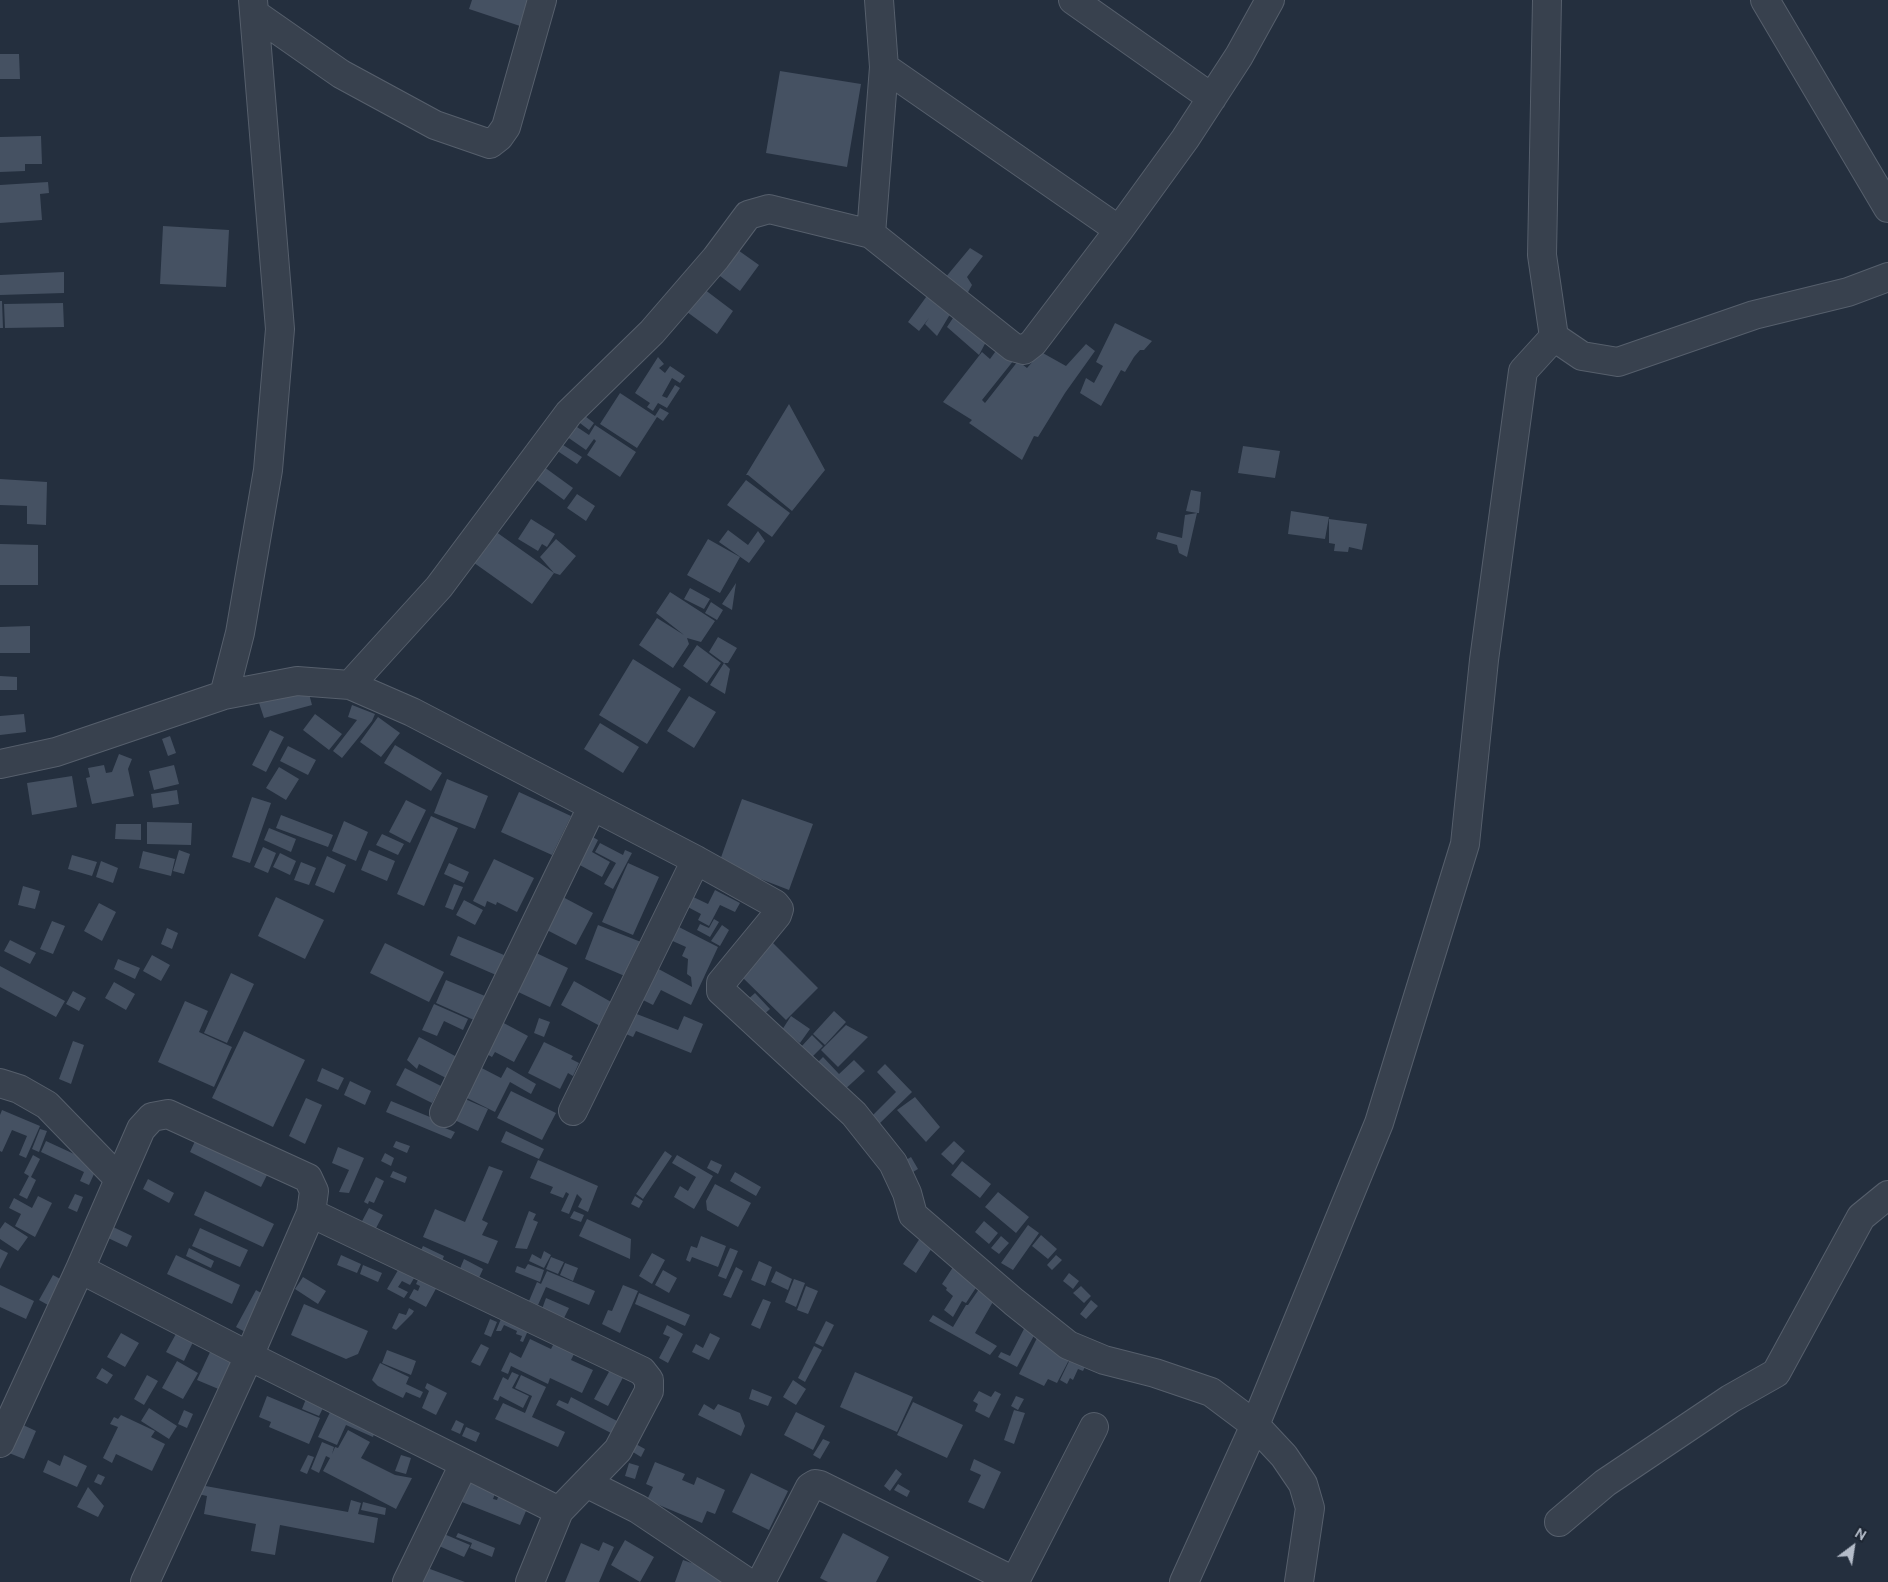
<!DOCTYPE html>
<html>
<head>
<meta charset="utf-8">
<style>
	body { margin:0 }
	#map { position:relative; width:1888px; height:1582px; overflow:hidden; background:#242f3e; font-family:Ubuntu,sans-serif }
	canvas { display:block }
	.north { position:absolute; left:1828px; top:1522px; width:50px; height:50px; -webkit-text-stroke:4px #1d2633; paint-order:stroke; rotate:31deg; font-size:14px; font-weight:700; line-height:20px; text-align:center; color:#b4bcc9 }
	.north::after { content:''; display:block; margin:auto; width:18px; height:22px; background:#b4bcc9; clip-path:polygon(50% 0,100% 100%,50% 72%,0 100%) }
</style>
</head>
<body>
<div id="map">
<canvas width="1888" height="1582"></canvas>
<div class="north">N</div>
</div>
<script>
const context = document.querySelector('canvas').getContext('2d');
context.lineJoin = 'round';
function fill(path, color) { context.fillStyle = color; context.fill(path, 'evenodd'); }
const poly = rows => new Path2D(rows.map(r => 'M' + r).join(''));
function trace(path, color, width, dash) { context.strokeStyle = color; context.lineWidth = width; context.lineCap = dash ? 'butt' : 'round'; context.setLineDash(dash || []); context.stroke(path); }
const building = poly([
	[472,0,535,0,526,28,469,9],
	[0,54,19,54,20,79,0,79],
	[780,71,861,84,847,167,766,153],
	[41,136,42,164,25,164,25,171,0,172,0,137],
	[48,182,49,193,40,194,42,220,0,223,0,185],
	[163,226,229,230,226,287,160,284],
	[735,248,759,265,740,291,716,273],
	[970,248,983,256,967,277,972,285,967,294,945,278],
	[64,272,64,293,0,295,0,275],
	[700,286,733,311,717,334,683,309],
	[929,293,952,311,937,336,925,324,929,318,919,331,908,322],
	[0,301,2,301,3,328,0,328],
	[63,303,64,327,5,328,4,304],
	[955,315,987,340,979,355,947,327],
	[1115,323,1152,341,1144,350,1140,350,1134,357,1125,372,1121,370,1101,406,1080,393,1086,378,1094,383,1103,366,1096,362],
	[1086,344,1095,351,1065,393,1038,437,1034,436,1022,460,969,423,972,420,943,402,982,352,990,359,998,348,1014,360,982,400,985,403,1018,361,1027,368,1041,352,1066,366],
	[658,357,664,364,659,368,665,373,670,366,685,376,680,383,672,378,662,396,667,398,675,385,680,388,667,408,658,403,653,411,647,407,650,403,635,393],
	[620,393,655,416,660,408,669,413,663,421,657,417,637,448,600,424],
	[789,404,825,470,792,511,748,475,746,475],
	[581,413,594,423,589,430,576,420],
	[571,423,589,435,595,425,636,452,620,477,587,455,596,441,594,439,586,450,563,434],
	[560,443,582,457,577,464,556,450],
	[1243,446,1280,451,1275,478,1238,473],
	[540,464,573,488,564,500,531,476],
	[0,479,47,482,46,525,27,524,27,506,0,505],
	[746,480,790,513,772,537,727,505],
	[1191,490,1201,492,1199,513,1197,513,1187,557,1179,553,1177,545,1156,539,1158,532,1182,538,1185,515,1197,513,1186,511],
	[577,494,595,506,586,521,567,508],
	[1291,511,1329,517,1325,539,1288,534],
	[531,519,555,534,547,547,542,544,538,551,518,539],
	[1329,519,1367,524,1362,550,1349,547,1348,552,1334,551,1335,544,1329,543],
	[492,529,554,573,532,604,470,560],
	[728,530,748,545,758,531,765,541,749,563,719,542],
	[556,539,576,556,560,575,554,573,540,557],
	[708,539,740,557,720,593,687,575],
	[0,544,38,545,38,585,0,585],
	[736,583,732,610,722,604],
	[690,588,710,599,704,609,684,599],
	[670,592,715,621,701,642,687,638,689,644,673,668,639,645,657,618,684,635,656,613],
	[711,602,723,610,717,620,705,613],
	[30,626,30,653,0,653,0,627],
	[718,637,737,648,728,663,724,663,709,652],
	[697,645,721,663,707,683,683,666],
	[633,659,681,689,647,744,599,715],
	[724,663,730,669,725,694,710,685],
	[0,676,17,677,17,690,0,690],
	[308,690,312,705,264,718,259,703],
	[689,696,716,712,694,748,667,731],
	[352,705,375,714,372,721,342,758,333,751,357,720,348,717],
	[24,714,26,732,0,735,0,716],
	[315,714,342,734,329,750,303,730],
	[378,717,400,733,381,757,360,742],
	[600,723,639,747,623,773,584,749],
	[270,730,284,737,266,772,252,765],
	[170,736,176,753,168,756,162,739],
	[395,745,442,773,431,791,384,763],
	[288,746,316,760,308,775,280,761],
	[119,754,132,759,128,769,134,796,92,804,86,778,90,777,88,768,104,765,106,773,112,772],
	[174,765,179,784,154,790,149,771],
	[279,767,299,779,286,800,266,788],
	[72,776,77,807,32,815,27,783],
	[447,779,488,796,475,829,434,813],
	[177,790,179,804,153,808,151,794],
	[519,792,571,816,552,855,501,832],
	[252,797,271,803,250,863,232,857],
	[742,799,813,824,789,890,719,863],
	[406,800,426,810,410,843,389,832],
	[281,815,333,835,328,847,276,828],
	[431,816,458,828,424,906,397,894],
	[344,821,368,832,356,861,332,851],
	[147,822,192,823,191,845,147,844],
	[116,824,141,824,141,840,115,839],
	[269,828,296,839,291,852,264,840],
	[382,834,404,844,398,855,376,845],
	[591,836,598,840,592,852,610,862,602,877,576,863],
	[600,843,623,855,625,850,632,853,613,889,604,884,616,863,595,852],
	[263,847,276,853,268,873,254,867],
	[179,850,190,854,184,874,173,871],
	[369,850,395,861,387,881,361,870],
	[143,851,175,859,171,876,139,868],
	[280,853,296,861,290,875,273,867],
	[72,855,97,862,92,876,68,869],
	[327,856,346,865,334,893,315,885],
	[494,859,534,878,517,912,497,902,496,905,487,901,485,907,473,901],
	[101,861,118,868,113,883,96,877],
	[301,862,316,868,309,885,294,880],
	[449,863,469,872,464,883,444,874],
	[628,863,659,877,633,935,602,922],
	[454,884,463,887,453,910,445,907],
	[23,886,40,891,35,909,18,905],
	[715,890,740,903,735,912,720,905,709,926,698,920,701,914,684,905,689,895,708,904],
	[561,896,593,913,576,945,543,928],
	[276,897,324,920,305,959,258,936],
	[464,900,483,910,475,925,456,915],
	[99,903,116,912,102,941,84,931],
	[714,919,719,922,710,937,697,930,700,924,709,928],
	[52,921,65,926,53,954,40,949],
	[673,924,718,947,691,1005,661,990,653,1005,637,997,653,966,692,987,691,977,687,974,688,959,682,956,686,947,666,938],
	[598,925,641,942,627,977,585,959],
	[722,925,729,930,720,946,711,941],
	[167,928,178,933,172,949,161,944],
	[458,936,504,955,496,975,450,955],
	[10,940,36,953,30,964,4,951],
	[771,941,818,988,786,1020,742,977,754,965,751,962],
	[385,943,444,972,429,1002,370,973],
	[532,951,568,968,550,1007,514,990],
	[152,955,170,965,161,981,143,971],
	[118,959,140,968,135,979,114,969],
	[0,966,65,1001,56,1017,0,987],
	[231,973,254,984,227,1043,204,1033],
	[446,980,485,996,474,1020,436,1003],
	[574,981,613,1003,600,1026,561,1005],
	[114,982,135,994,126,1010,105,998],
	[73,991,86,998,79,1011,66,1004],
	[755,993,770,1009,761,1017,746,1001],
	[185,1001,208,1011,199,1032,232,1047,214,1087,158,1062],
	[434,1004,468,1019,463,1030,444,1021,437,1036,422,1030],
	[629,1011,678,1030,684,1016,703,1024,691,1053,636,1031,633,1037,621,1032],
	[834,1011,846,1022,825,1045,813,1034],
	[791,1016,810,1029,800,1043,782,1030],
	[539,1018,550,1022,544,1037,534,1033],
	[500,1021,528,1036,514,1062,495,1052,492,1057,483,1052],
	[846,1025,868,1037,838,1067,821,1050],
	[244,1031,305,1060,273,1127,212,1098],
	[812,1035,823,1046,812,1057,801,1047],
	[419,1037,457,1057,446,1078,419,1064,417,1069,407,1060],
	[73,1041,84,1045,71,1084,59,1079],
	[544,1042,573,1056,571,1059,579,1063,573,1076,568,1073,560,1089,528,1073],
	[823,1057,839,1074,854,1060,865,1071,842,1092,816,1064],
	[472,1063,501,1078,507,1067,536,1084,531,1094,510,1082,495,1112,457,1093],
	[885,1064,912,1092,879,1124,872,1116,896,1092,877,1072],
	[322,1068,344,1078,338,1090,317,1081],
	[405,1068,441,1086,432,1103,396,1085],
	[350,1081,371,1091,365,1105,344,1095],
	[511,1091,556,1113,542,1140,497,1118],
	[456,1095,488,1109,478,1131,446,1116],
	[915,1097,940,1127,926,1142,897,1110],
	[306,1098,322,1105,305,1144,289,1136],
	[391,1101,447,1124,445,1128,455,1132,451,1139,386,1112],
	[2,1110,40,1126,26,1158,19,1155,27,1136,12,1130,2,1152,0,1151,0,1115],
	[40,1129,47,1131,39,1152,32,1149],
	[506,1131,544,1149,539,1159,501,1142],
	[196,1139,267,1175,261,1187,190,1152],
	[46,1141,98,1165,89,1185,80,1181,84,1172,41,1152],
	[396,1141,410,1146,407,1153,393,1147],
	[954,1141,965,1151,953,1165,941,1154],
	[338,1147,364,1158,349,1193,339,1192,349,1170,332,1163],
	[665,1151,672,1156,643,1199,636,1194],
	[385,1153,394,1158,391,1166,381,1161],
	[33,1155,40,1159,31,1177,36,1180,27,1199,19,1195,29,1176,24,1173],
	[677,1155,713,1176,694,1209,674,1197,680,1186,688,1191,696,1177,672,1163],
	[911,1157,918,1169,913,1172,906,1160],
	[538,1160,598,1186,588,1212,578,1207,582,1199,577,1194,569,1214,561,1211,569,1194,566,1192,563,1198,550,1193,553,1187,530,1178],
	[711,1160,722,1165,718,1174,707,1168],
	[962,1161,991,1184,980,1198,951,1175],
	[489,1166,503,1171,482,1220,488,1223,482,1235,498,1241,488,1264,423,1237,435,1209,465,1222],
	[393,1171,407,1177,405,1183,390,1177],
	[735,1172,761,1187,756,1196,730,1181],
	[376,1177,384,1181,374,1203,369,1201,368,1204,364,1202],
	[148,1179,174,1193,169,1203,143,1189],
	[715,1184,751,1203,738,1227,707,1210,706,1201],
	[205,1191,274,1224,263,1247,194,1215],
	[998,1192,1029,1217,1016,1233,985,1207],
	[75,1194,83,1197,77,1212,68,1208],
	[38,1196,52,1203,35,1237,15,1226,21,1214,9,1208,14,1198,32,1208],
	[635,1196,643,1201,639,1208,631,1204],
	[369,1208,383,1215,375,1230,361,1223],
	[529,1211,536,1214,533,1220,538,1222,527,1249,515,1248],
	[574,1211,584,1215,581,1222,570,1218],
	[587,1219,631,1239,630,1259,579,1236],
	[984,1221,998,1233,989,1244,975,1232],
	[5,1222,28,1237,18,1251,0,1239,0,1229],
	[1028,1225,1039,1233,1013,1270,1001,1263],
	[111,1226,132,1236,127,1247,106,1237],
	[200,1228,248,1250,240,1267,192,1246],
	[924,1232,937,1240,916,1273,903,1264],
	[1041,1235,1057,1249,1048,1259,1032,1246],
	[701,1236,726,1246,718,1267,692,1257,690,1262,686,1260,691,1246,697,1248],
	[1001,1236,1009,1243,999,1254,991,1248],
	[423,1246,444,1256,440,1266,418,1256],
	[189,1248,214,1261,211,1268,186,1256],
	[730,1248,738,1251,726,1279,718,1276],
	[0,1249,8,1253,0,1269],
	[544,1251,551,1255,544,1268,529,1261,532,1254,541,1259],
	[652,1253,665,1260,652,1284,639,1276],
	[176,1255,240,1285,232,1304,167,1274],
	[341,1255,361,1264,357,1273,337,1265],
	[1056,1255,1062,1260,1052,1270,1047,1265],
	[551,1257,564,1262,558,1274,546,1269],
	[464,1259,483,1269,478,1280,459,1271],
	[759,1261,772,1267,765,1286,751,1280],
	[957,1261,981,1280,966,1303,962,1301,953,1317,944,1310,953,1296,946,1290,947,1288,942,1284],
	[565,1263,578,1268,573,1281,560,1275],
	[528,1264,544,1270,540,1282,515,1272,517,1266,525,1269],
	[363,1265,382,1273,378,1282,360,1274],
	[401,1265,417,1273,410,1285,402,1281,398,1287,408,1292,404,1298,387,1289],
	[736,1267,743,1271,731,1298,723,1295],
	[663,1270,677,1278,669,1293,655,1285],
	[547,1271,595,1291,589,1305,546,1287,538,1305,529,1301,537,1282,541,1284],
	[776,1271,792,1279,788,1290,771,1282],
	[1069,1273,1079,1281,1073,1289,1063,1281],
	[53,1275,69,1284,55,1309,39,1300],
	[420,1276,438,1285,426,1307,409,1298,414,1289,418,1291,420,1286,416,1284],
	[303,1277,326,1291,318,1304,295,1289],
	[794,1279,805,1283,796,1307,785,1302],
	[984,1282,994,1300,975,1333,997,1346,990,1355,929,1321,933,1315,953,1327,966,1305,968,1305],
	[0,1285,34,1301,26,1319,0,1307],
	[623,1285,638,1291,620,1333,602,1324,608,1310,612,1311],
	[806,1286,818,1291,808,1314,797,1310],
	[1081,1286,1091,1296,1084,1303,1073,1293],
	[256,1290,266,1296,247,1333,236,1327],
	[639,1293,690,1315,685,1326,635,1304],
	[546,1298,569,1308,564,1318,542,1309],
	[763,1299,771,1302,760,1329,751,1325],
	[1091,1300,1098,1306,1086,1319,1080,1314],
	[304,1304,368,1331,358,1354,346,1359,291,1335],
	[409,1308,414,1311,412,1314,396,1330,392,1328,399,1313,406,1315],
	[503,1314,530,1326,523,1342,520,1341,522,1336,516,1334,517,1331,504,1325,501,1331,496,1331],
	[490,1319,497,1322,491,1337,484,1334],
	[826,1321,834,1325,823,1347,815,1343],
	[667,1325,683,1334,668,1363,659,1358,670,1337,663,1334],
	[1026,1325,1037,1330,1017,1367,998,1357,1001,1352,1010,1356],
	[1041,1330,1070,1358,1057,1383,1048,1379,1044,1386,1019,1374],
	[177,1332,194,1340,184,1361,166,1352],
	[121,1333,139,1343,125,1367,107,1357],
	[710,1333,720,1338,709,1360,692,1352,696,1344,703,1348],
	[558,1335,578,1346,571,1360,593,1370,582,1393,550,1378,548,1384,511,1366,508,1374,501,1371,510,1352,521,1358,530,1339,551,1349],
	[481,1344,489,1348,480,1366,471,1362],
	[814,1346,822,1350,805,1382,798,1378],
	[211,1350,241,1363,228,1393,197,1380],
	[387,1350,416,1361,411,1375,382,1363],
	[1074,1351,1089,1358,1083,1371,1078,1369,1073,1380,1070,1378,1067,1384,1060,1380],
	[177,1361,198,1373,183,1399,162,1388],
	[380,1363,409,1377,406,1384,423,1392,420,1398,406,1392,403,1398,378,1386,372,1380],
	[102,1368,113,1375,107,1384,96,1378],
	[628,1368,608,1406,594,1399,610,1370],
	[512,1372,519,1375,512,1388,529,1396,523,1408,500,1396,498,1401,493,1399,503,1377,508,1380],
	[855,1372,913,1397,897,1432,840,1407],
	[147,1375,158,1381,144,1405,134,1399],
	[521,1375,546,1387,532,1417,565,1432,558,1447,495,1419,503,1403,525,1413,532,1396,515,1388],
	[793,1380,806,1389,796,1405,783,1397],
	[427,1383,447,1393,436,1415,422,1408,429,1391,425,1388],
	[752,1389,772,1397,768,1406,749,1399],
	[979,1391,991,1397,995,1391,1001,1394,989,1418,975,1411,978,1404,973,1401],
	[308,1394,326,1402,319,1416,302,1409],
	[267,1396,320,1418,309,1444,269,1427,271,1422,259,1417],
	[1016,1396,1024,1399,1018,1410,1011,1406],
	[571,1397,619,1422,613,1434,556,1405,559,1400,568,1404],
	[913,1402,963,1425,947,1458,897,1435],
	[334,1404,375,1422,370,1433,374,1434,373,1437,346,1425,337,1445,318,1437],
	[704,1404,714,1410,718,1404,740,1413,745,1426,741,1436,698,1415],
	[149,1408,177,1426,169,1439,141,1421],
	[184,1410,193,1414,187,1428,178,1424],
	[1014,1410,1025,1413,1014,1444,1004,1440],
	[796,1412,825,1426,813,1450,784,1435],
	[121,1415,155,1431,151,1437,165,1444,152,1471,116,1454,112,1463,103,1458,118,1427,110,1424,114,1417,118,1419],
	[456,1420,464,1424,460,1434,451,1430],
	[21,1424,36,1431,24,1459,9,1453],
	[466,1427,480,1433,476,1442,462,1436],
	[348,1430,370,1442,361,1458,395,1475,412,1478,396,1509,323,1471,330,1458,326,1456,319,1473,311,1469,322,1442,334,1447,332,1454,335,1447,338,1448],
	[823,1439,830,1442,820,1459,813,1455],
	[632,1442,645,1449,641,1457,628,1449],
	[64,1455,87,1466,77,1487,43,1472,48,1460,60,1466],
	[308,1455,314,1457,307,1474,300,1471],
	[401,1455,411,1458,406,1474,395,1471],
	[974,1459,1001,1472,984,1509,968,1502,981,1475,970,1470],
	[655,1462,685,1474,682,1480,694,1485,697,1477,725,1490,715,1514,707,1511,702,1523,647,1500,653,1487,646,1484],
	[629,1463,639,1466,635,1479,625,1476],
	[896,1469,902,1474,890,1491,884,1486],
	[751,1473,788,1491,769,1530,732,1512],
	[98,1474,105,1477,101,1485,94,1482],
	[471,1481,496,1491,493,1499,497,1500,500,1492,529,1504,520,1525,462,1502],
	[898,1484,910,1491,907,1497,894,1490],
	[200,1485,348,1512,351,1500,361,1503,358,1514,378,1518,374,1543,280,1525,275,1555,251,1551,256,1524,204,1514,207,1496,198,1494],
	[88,1487,104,1506,98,1517,77,1507],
	[363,1502,386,1508,385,1515,361,1510],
	[458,1533,495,1548,492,1557,470,1548,472,1543,456,1537],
	[843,1533,889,1557,876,1582,828,1582,820,1578],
	[444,1534,470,1545,464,1557,439,1546],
	[625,1540,654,1557,640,1582,611,1565],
	[603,1542,614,1547,599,1582,565,1582,581,1543,599,1551],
	[683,1560,737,1579,736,1582,675,1582],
	[422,1566,465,1582,416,1582]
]);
const minor = poly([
	[1073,0,1212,98],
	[1547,0,1542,255,1554,337,1582,356,1618,362,1754,315,1848,292,1888,277],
	[1765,0,1888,208],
	[255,14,341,74,435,125,490,144,499,137,506,127,542,0],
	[884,67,1119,230],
	[871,234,884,67,879,0],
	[350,685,439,587,569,413,652,332,716,258,748,215,769,209,871,234,1013,347,1024,350,1033,343,1119,230,1185,139,1239,56,1270,0],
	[224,695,240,633,268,470,280,329,253,0],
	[0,764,56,752,224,695,297,681,350,685,412,712,696,860,775,904,779,909,777,915,721,983,721,991,854,1114,893,1163,907,1193,913,1215,1014,1302,1068,1345,1104,1360,1155,1373,1211,1392,1255,1425,1284,1456,1303,1484,1310,1508,1299,1582],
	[0,1083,19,1089,47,1105,119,1179],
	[573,1111,696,860],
	[444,1113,592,807],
	[311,1213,642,1371,649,1380,649,1391,618,1450,559,1511,530,1582],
	[80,1269,249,1356,559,1511],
	[0,1443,80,1269,141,1129,152,1117,168,1114,308,1178,314,1191,311,1213,249,1356,145,1582],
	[586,1483,638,1509,747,1582],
	[1559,1522,1605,1483,1730,1399,1776,1373,1861,1217,1888,1195],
	[1015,1581,1094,1427],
	[407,1582,464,1464],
	[761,1582,810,1487,815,1484,820,1485,1016,1582],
	[1184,1582,1255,1425,1379,1123,1465,844,1484,660,1523,371,1554,337]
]);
fill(building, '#455162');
trace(minor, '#565f6c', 30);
trace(minor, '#38414e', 28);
</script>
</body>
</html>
